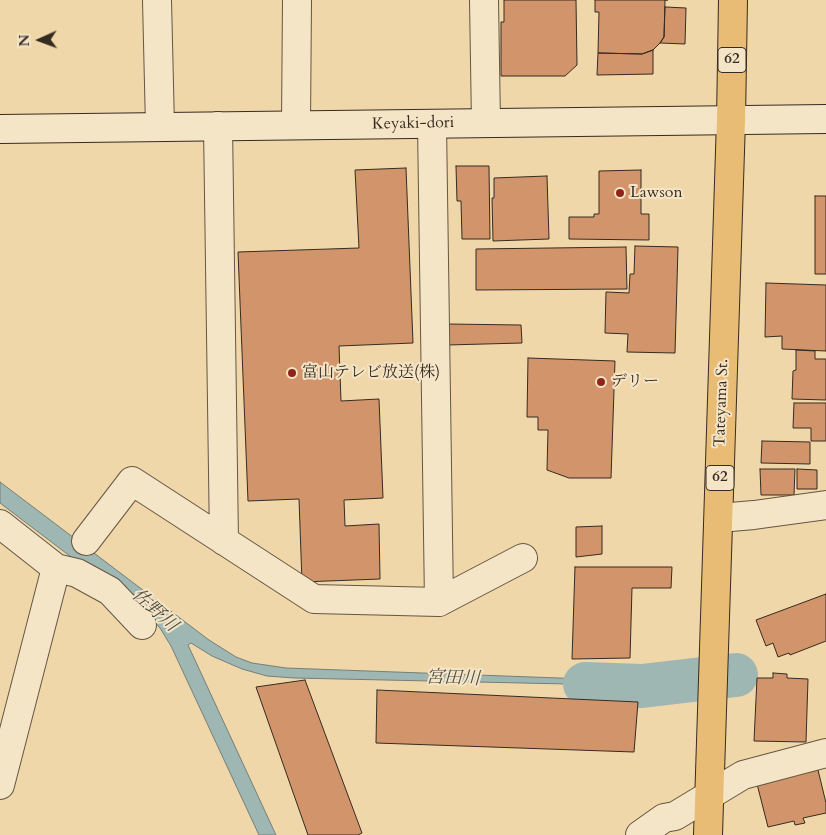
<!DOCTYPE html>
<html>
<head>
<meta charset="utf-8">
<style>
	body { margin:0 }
	#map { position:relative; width:826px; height:835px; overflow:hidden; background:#f0d7a9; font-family:Cardo,serif }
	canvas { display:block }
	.north { position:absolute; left:15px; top:15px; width:50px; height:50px; -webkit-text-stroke:4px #f5e5c7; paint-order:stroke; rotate:268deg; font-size:14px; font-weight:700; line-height:20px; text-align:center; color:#362b21 }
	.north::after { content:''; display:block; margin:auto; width:18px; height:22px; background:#362b21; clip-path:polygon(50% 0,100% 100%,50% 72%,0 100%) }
</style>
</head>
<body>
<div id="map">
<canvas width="826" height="835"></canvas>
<div class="north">N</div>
</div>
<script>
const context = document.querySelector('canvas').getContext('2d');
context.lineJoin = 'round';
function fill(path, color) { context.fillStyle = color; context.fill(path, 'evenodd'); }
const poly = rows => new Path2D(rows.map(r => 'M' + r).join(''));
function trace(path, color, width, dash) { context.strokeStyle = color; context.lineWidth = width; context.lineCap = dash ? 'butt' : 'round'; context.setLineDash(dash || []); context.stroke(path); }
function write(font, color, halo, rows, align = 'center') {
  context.font = font + ' Cardo,"Noto Serif JP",serif'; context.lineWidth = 4; context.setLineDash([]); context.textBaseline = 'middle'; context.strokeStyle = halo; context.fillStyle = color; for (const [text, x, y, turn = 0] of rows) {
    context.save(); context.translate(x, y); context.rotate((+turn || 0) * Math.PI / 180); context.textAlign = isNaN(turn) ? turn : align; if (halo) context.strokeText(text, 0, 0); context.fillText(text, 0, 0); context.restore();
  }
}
const water = poly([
	[0,482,209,640,236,657,252,663,286,668,641,681,642,676,649,682,642,691,613,685,294,678,267,676,242,669,212,656,191,643,188,645,276,835,259,835,171,646,160,628,149,616,0,503,0,482]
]);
const river = poly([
	[585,684,642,686,736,675]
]);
const building = poly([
	[504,0,576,0,577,65,565,76,501,76,501,22,504,22,504,0],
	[595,0,668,0,665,0,664,37,660,43,653,50,642,54,598,53,599,12,595,12,595,0],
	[665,7,686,8,685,44,660,43,664,37,665,7],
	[653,50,653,74,597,75,598,53,642,54,653,50],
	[456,166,489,166,490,239,462,239,461,201,457,201,456,166],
	[406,168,413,343,339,346,341,401,379,399,383,498,344,500,345,526,379,524,380,579,302,582,299,499,248,501,238,252,359,248,355,170,406,168],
	[641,170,641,214,649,214,649,240,569,239,569,217,594,217,594,214,599,214,599,171,641,170],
	[547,176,549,239,493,241,492,198,494,198,494,178,547,176],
	[815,196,826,196,826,274,815,274,815,196],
	[635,246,678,247,675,353,627,352,628,334,605,333,606,292,629,293,630,274,634,274,635,246],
	[626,247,627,289,476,290,476,249,626,247],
	[766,283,826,285,826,351,782,349,782,336,765,337,766,283],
	[447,324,521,325,522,343,447,345,447,324],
	[796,350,815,351,815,359,826,359,826,400,792,399,793,371,796,370,796,350],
	[528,358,615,361,611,478,569,478,547,470,548,430,538,430,538,417,527,417,528,358],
	[794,403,826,403,826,441,811,441,811,428,793,428,794,403],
	[762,441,810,442,810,464,761,463,762,441],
	[760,469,795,469,794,495,761,495,760,469],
	[797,469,817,470,817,489,797,489,797,469],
	[602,526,602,554,576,557,576,527,602,526],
	[575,567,672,567,671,588,632,588,630,658,572,659,575,567],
	[826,594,826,641,790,655,789,653,778,657,773,643,766,646,756,620,826,594],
	[773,673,787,674,787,678,808,679,806,742,754,741,757,678,773,678,773,673],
	[305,680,362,833,358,835,308,835,256,687,305,680],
	[377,690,638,702,634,752,376,743,377,690],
	[818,770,826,803,826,813,803,818,805,823,795,825,794,821,768,827,757,784,818,770]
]);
const street = poly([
	[157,0,160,127],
	[484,0,486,123],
	[296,125,297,0],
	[218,126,224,541],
	[719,518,754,515,826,505],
	[0,524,56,568,0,785],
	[86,541,132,481,314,599,439,602,432,124],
	[56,568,77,573,110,591,142,625],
	[439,602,523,558],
	[640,835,664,818,675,816,743,775,826,753]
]);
const secondary = poly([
	[0,129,826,119]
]);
const primary = poly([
	[708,835,731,120,733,0]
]);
const markers = [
	[620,193,5,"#8f2418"],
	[292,373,5,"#8f2418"],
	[601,382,5,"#8f2418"]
];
const shields = [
	[732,60,28],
	[720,478,28]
];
const shieldNames = [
	["62",732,60],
	["62",720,478]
];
const streetNames = [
	["Keyaki-dori",413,124,-1],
	["Tateyama St.",722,403,-88]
];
const poiNames = [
	["Lawson",630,193],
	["富山テレビ放送(株)",302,373],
	["デリー",611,382]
];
const waterNames = [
	["佐野川",154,611,42],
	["宮田川",453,679,2]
];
fill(water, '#9eb7b3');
trace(water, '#747f79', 1);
trace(river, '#9eb7b3', 44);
fill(building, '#d2946b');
trace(building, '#362b21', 1);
trace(street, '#645643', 30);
trace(secondary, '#362b21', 30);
trace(primary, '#362b21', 30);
trace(street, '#f5e5c7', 28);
trace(secondary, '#f5e5c7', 28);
trace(primary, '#e8bc74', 28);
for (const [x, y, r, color] of markers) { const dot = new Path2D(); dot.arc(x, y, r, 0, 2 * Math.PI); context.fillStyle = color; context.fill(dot); trace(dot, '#f5e5c7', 2); }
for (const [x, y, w] of shields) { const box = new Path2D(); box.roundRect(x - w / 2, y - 12.5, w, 25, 4); context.fillStyle = '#f5e5c7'; context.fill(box); trace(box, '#362b21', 1); }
write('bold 15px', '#362b21', null, shieldNames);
write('16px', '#362b21', '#f5e5c7', streetNames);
write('16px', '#362b21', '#f5e5c7', poiNames, 'left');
write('italic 18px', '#504e46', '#f5e5c7', waterNames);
</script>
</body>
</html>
